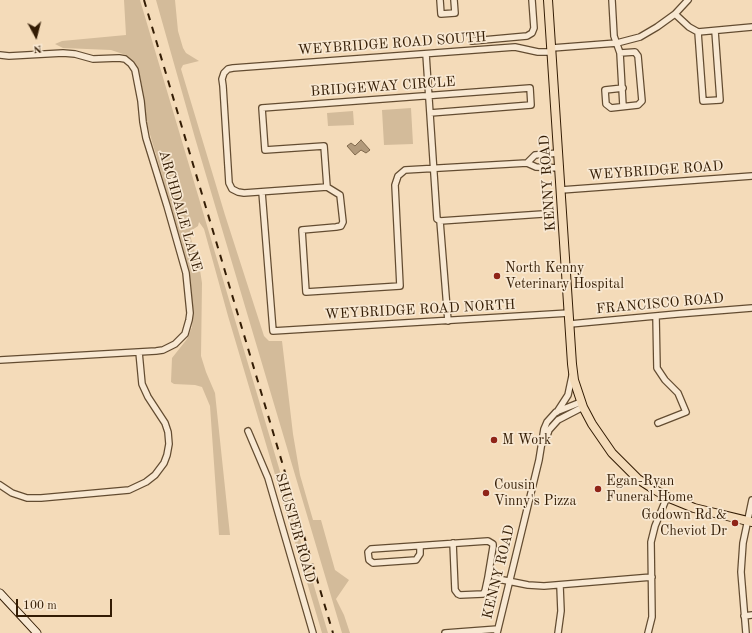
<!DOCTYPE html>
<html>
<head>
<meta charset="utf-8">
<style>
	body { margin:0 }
	#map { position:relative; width:752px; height:633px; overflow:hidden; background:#f4dbb9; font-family:"Old Standard TT",serif }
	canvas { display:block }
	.north { position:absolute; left:16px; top:16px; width:40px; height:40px; -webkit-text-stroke:3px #f8e8d2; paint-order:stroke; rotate:173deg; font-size:11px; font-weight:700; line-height:16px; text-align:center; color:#331c04 }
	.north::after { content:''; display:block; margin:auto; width:14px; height:18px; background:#331c04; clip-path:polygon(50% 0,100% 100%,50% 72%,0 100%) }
	.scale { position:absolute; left:16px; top:599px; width:96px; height:18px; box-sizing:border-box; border:2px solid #331c04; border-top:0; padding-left:5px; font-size:12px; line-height:14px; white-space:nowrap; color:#331c04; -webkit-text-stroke:3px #f8e8d2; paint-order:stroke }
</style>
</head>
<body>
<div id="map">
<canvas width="752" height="633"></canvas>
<div class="north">N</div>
<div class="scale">100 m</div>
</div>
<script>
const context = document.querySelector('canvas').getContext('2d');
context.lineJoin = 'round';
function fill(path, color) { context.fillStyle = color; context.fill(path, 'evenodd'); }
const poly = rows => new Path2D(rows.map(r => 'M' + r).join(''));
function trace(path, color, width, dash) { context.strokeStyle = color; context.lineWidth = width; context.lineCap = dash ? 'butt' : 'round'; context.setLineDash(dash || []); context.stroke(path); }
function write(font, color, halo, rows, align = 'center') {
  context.font = font + ' "Old Standard TT",serif'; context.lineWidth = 3.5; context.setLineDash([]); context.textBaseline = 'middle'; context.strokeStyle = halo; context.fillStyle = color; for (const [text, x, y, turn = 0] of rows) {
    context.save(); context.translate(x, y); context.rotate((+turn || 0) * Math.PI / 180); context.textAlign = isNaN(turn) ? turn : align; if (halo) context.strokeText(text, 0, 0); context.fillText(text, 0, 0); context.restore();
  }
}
const green = poly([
	[124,0,140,0,328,633,322,633,228,316,204,229,199,222,198,226,192,230,190,235,200,270,202,283,201,356,206,372,215,393,230,535,219,535,210,406,202,387,195,385,174,384,171,382,172,358,187,339,192,327,193,314,190,282,182,245,147,124,140,76,133,64,126,55,111,50,63,48,55,44,62,41,126,35],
	[156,0,175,0,178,31,183,48,186,53,199,61,183,65,181,69,225,215,264,336,269,341,282,341,293,434,300,475,313,520,321,520,335,570,349,580,336,599,344,615,350,633,342,633,195,138],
	[411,108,413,144,384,145,382,110],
	[353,111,354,125,328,126,327,113]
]);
const water = poly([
	[361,140,370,150,366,153,361,150,355,155,347,146,351,143,355,146,361,140]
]);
const street = poly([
	[440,0,441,14,455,13,454,0],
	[612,0,614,36,620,53,623,106],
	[675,14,689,27,698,32,752,27],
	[698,32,703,101,720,100,715,31],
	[472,41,527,36,532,33,534,28,532,0],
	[552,48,617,43,640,37,657,27,675,14,688,0],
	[552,52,538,52,515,47,233,68,228,69,224,73,222,79,223,86,229,183,232,189,238,192,244,193,327,187,340,195,343,222,341,226,336,227,302,230,306,292,400,286,395,185,398,176,405,170,527,163,536,167,560,168],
	[620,53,635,52,638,56,642,101,638,105,611,108,606,104,605,90,623,88],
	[426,54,437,219,440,221,448,321],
	[0,55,9,56,63,53,75,54,93,59,119,58,125,59,131,64,135,70,141,101,143,122,146,138,167,206,186,273,190,313,189,320,185,334,175,344,163,350,156,351,0,360],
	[527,163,535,155,559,153],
	[327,187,324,146,265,150,262,108,530,88,531,105,430,113],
	[561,190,752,176],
	[262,192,273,331,569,313],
	[440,221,543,214],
	[656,316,657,368,665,380,678,393,686,412,658,423],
	[570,324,677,314,752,308],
	[557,412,568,395,572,376],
	[248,431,268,478,313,633],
	[545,442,549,430,558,420,583,407],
	[0,485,12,493,27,498,41,498,129,490,146,482,155,475,164,463,167,455,169,444,168,432,165,423,148,397,142,384,139,352],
	[453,543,455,590,458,594,460,595,483,594,485,591,488,577],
	[420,546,420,554,416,560,373,563,369,560,368,552,371,549,488,541,493,544,493,547,488,577,528,585,544,586,652,577],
	[744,616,752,615],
	[445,633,498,629],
	[497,633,539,460,544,429,547,422,556,412,581,402],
	[558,633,561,611,560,586],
	[648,633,652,617,651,542,655,526,667,497],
	[746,633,741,572,743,543,752,500]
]);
const secondary = poly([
	[0,593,37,633]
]);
const primary = poly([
	[548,0,572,364,574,380,583,407,592,424,612,453,638,479,652,488,667,497,694,508,752,522]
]);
const rail = poly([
	[144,0,333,633]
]);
const markers = [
	[497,276,4,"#8f2418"],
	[494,440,4,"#8f2418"],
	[598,489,4,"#8f2418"],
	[486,493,4,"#8f2418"],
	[735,523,4,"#8f2418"]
];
const streetNames = [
	["WEYBRIDGE ROAD SOUTH",392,44,-4],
	["BRIDGEWAY CIRCLE",383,87,-4],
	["WEYBRIDGE ROAD",656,171,-4],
	["KENNY ROAD",548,183,-94],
	["ARCHDALE LANE",180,211,74],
	["FRANCISCO ROAD",660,304,-5],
	["WEYBRIDGE ROAD NORTH",420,310,-3],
	["SHUSTER ROAD",295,528,74],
	["KENNY ROAD",499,572,-76]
];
const poiNames = [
	["North Kenny",505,268],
	["Veterinary Hospital",505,284],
	["M Work",502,440],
	["Egan-Ryan",606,481],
	["Funeral Home",606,497],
	["Cousin",494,485],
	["Vinny's Pizza",494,501],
	["Godown Rd &",727,515,"right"],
	["Cheviot Dr",727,531,"right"]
];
fill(green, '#d3bb9a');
fill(water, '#b29a7b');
trace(water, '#7f684b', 1);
trace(street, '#634c31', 8);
trace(secondary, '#331c04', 9);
trace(primary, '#331c04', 10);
trace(street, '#f8e8d2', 5.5);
trace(secondary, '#f8e8d2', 7);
trace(primary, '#f4dbb9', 8);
trace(rail, '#331c04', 2, [7, 7]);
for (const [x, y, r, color] of markers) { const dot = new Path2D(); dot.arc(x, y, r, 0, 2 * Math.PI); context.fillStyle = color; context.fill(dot); trace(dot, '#f8e8d2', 1.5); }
write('14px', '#331c04', '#f8e8d2', streetNames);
write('14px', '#331c04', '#f8e8d2', poiNames, 'left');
</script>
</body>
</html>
